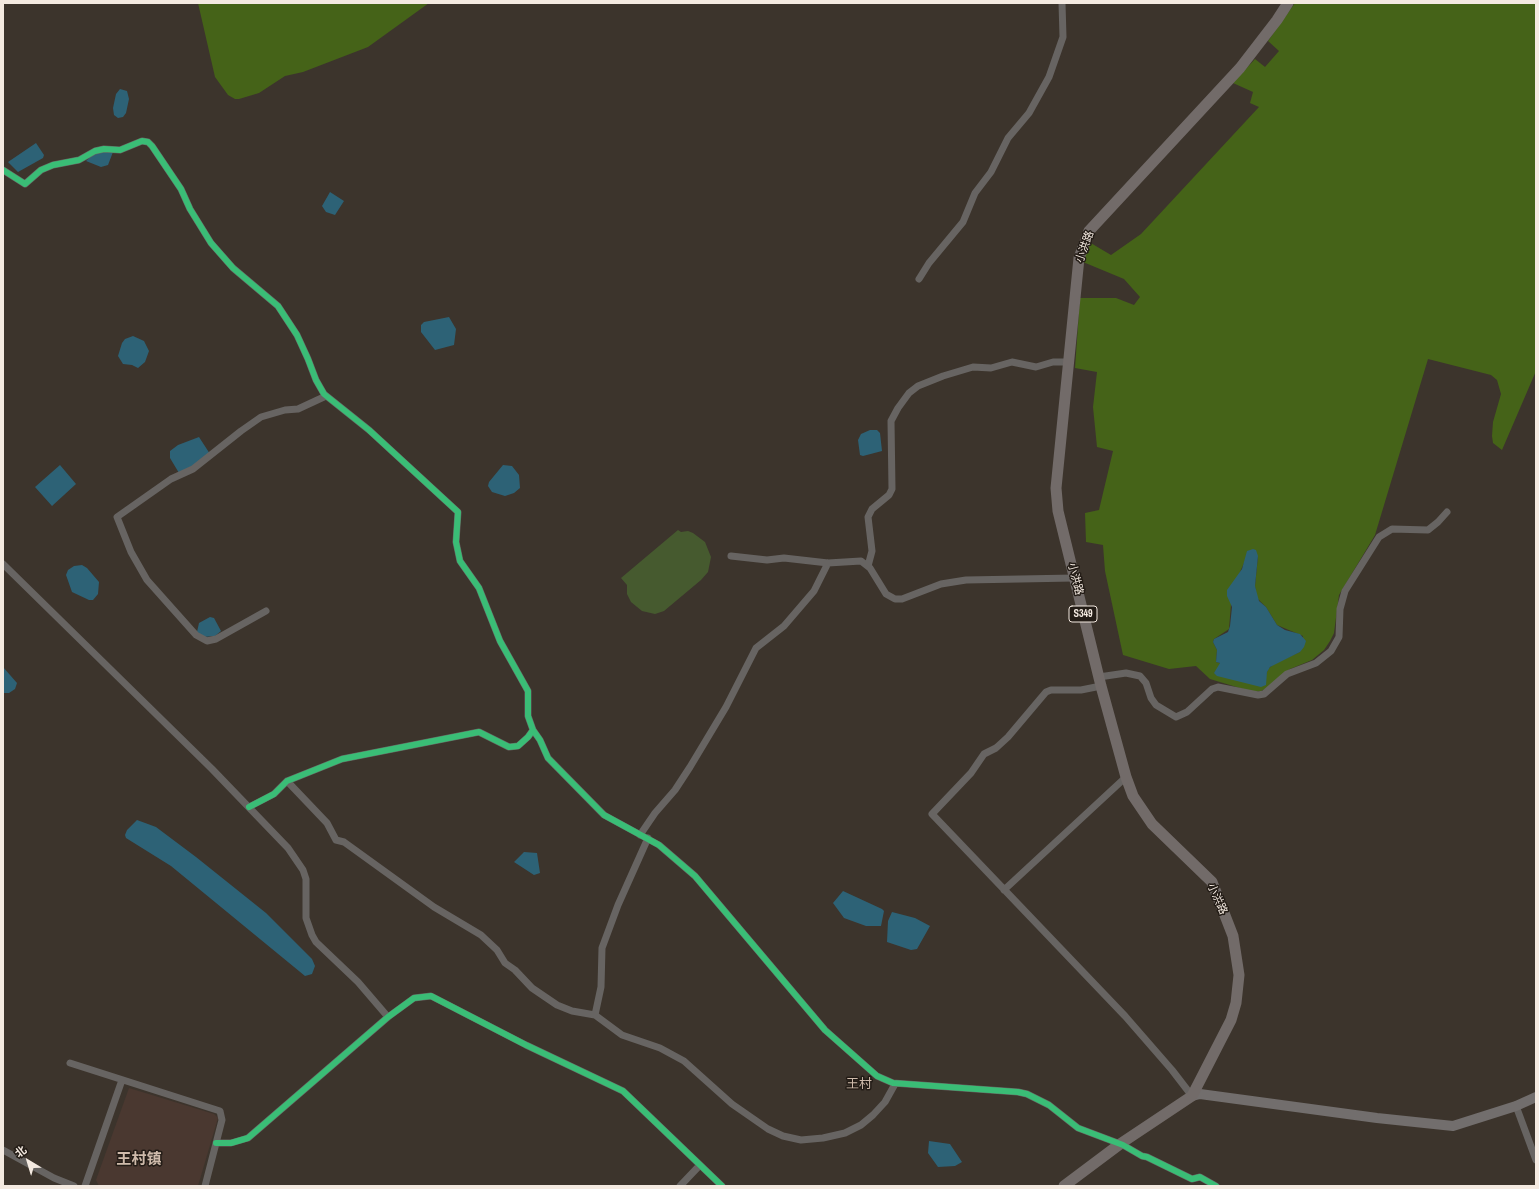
<!DOCTYPE html>
<html>
<head>
<meta charset="utf-8">
<style>
	body { margin:0 }
	#map { position:relative; width:1539px; height:1189px; overflow:hidden; background:#3c342c; font-family:"Archivo Narrow","Noto Sans SC",sans-serif }
	canvas { display:block }
	.frame { position:absolute; inset:0; border:4px solid #f4eae1; pointer-events:none }
	.north { position:absolute; left:8px; top:1141px; width:40px; height:40px; -webkit-text-stroke:3px #231c16; paint-order:stroke; rotate:322deg; font-size:11px; font-weight:700; line-height:16px; text-align:center; color:#f4eae1 }
	.north::after { content:''; display:block; margin:auto; width:14px; height:18px; background:#f4eae1; clip-path:polygon(50% 0,100% 100%,50% 72%,0 100%) }
</style>
</head>
<body>
<div id="map">
<canvas width="1539" height="1189"></canvas>
<div class="frame"></div>
<div class="north">北</div>
</div>
<script>
const context = document.querySelector('canvas').getContext('2d');
context.lineJoin = 'round';
function fill(path, color) { context.fillStyle = color; context.fill(path, 'evenodd'); }
const poly = rows => new Path2D(rows.map(r => 'M' + r).join(''));
function trace(path, color, width, dash) { context.strokeStyle = color; context.lineWidth = width; context.lineCap = dash ? 'butt' : 'round'; context.setLineDash(dash || []); context.stroke(path); }
function write(font, color, halo, rows, align = 'center') {
  context.font = font + ' "Archivo Narrow","Noto Sans SC",sans-serif'; context.lineWidth = 3; context.setLineDash([]); context.textBaseline = 'middle'; context.strokeStyle = halo; context.fillStyle = color; for (const [text, x, y, turn = 0] of rows) {
    context.save(); context.translate(x, y); context.rotate((+turn || 0) * Math.PI / 180); context.textAlign = isNaN(turn) ? turn : align; if (halo) context.strokeText(text, 0, 0); context.fillText(text, 0, 0); context.restore();
  }
}
const commercial = poly([
	[129,1088,214,1114,218,1118,198,1186,99,1186,96,1180]
]);
const green = poly([
	[678,530,681,532,688,531,693,533,705,542,711,557,708,572,701,580,664,611,655,614,642,611,631,602,627,594,627,585,621,578]
]);
const forest = poly([
	[198,3,429,3,368,47,303,72,285,76,259,93,239,99,235,99,228,95,215,77],
	[1295,3,1536,3,1536,371,1502,450,1493,443,1492,436,1493,422,1501,394,1497,380,1491,375,1428,359,1375,535,1339,595,1334,633,1330,641,1324,650,1312,660,1290,669,1268,688,1261,691,1253,692,1210,679,1196,666,1169,669,1123,655,1105,571,1103,545,1086,542,1085,513,1099,510,1113,451,1097,447,1093,407,1097,372,1075,368,1080,298,1116,298,1134,305,1140,297,1124,279,1083,262,1089,242,1111,255,1141,234,1259,107,1250,103,1253,92,1233,83,1255,59,1265,67,1279,51,1268,41],
	[1258,556,1255,586,1257,598,1266,607,1277,625,1303,636,1300,652,1275,663,1268,669,1266,675,1217,676,1220,663,1216,662,1217,650,1213,642,1214,639,1229,629,1231,604,1240,572,1244,563]
]);
const water = poly([
	[120,89,127,91,129,99,126,113,123,117,118,118,114,115,113,108,116,94],
	[36,143,44,155,43,158,18,172,8,162],
	[104,152,113,152,108,165,101,167,86,161,92,155],
	[330,192,344,201,335,215,326,212,322,206],
	[449,317,456,329,454,345,435,350,421,332,421,325,424,322],
	[133,336,144,341,149,351,145,362,138,368,132,365,123,364,118,356,122,343,125,339],
	[870,430,877,430,880,433,882,451,863,456,860,455,858,440,861,434],
	[199,437,210,454,198,463,179,473,170,458,170,451,178,445],
	[60,465,76,484,52,506,35,487],
	[503,465,512,466,519,475,520,488,514,493,505,496,492,492,488,486,489,482],
	[1253,549,1256,550,1258,556,1255,586,1259,601,1266,607,1277,625,1285,630,1300,634,1306,641,1304,647,1300,652,1270,667,1267,672,1266,685,1261,687,1217,676,1214,673,1220,663,1216,662,1217,650,1213,642,1214,639,1228,632,1230,626,1232,607,1227,596,1227,590,1242,569,1247,551],
	[82,565,87,568,99,582,98,594,93,600,89,600,72,592,66,575,68,570,74,566],
	[210,617,214,618,221,631,215,636,203,637,197,632,199,623],
	[3,667,17,683,15,689,9,693,3,693],
	[137,820,156,827,196,857,266,913,312,959,315,966,312,974,305,976,171,866,126,838,125,835,127,830],
	[524,852,537,853,540,873,534,875,514,862],
	[843,891,882,909,884,911,881,926,866,926,844,918,833,903],
	[892,912,915,918,930,926,917,949,911,950,887,942,888,921],
	[929,1141,950,1144,962,1162,955,1166,938,1167,928,1153]
]);
const street = poly([
	[3,170,25,184,41,170,53,165,79,160,95,151,104,149,120,150,142,141,148,142,152,146,181,189,190,209,211,243,233,268,278,306,297,335,308,359,316,380,324,394,369,430,458,512,456,542,460,561,479,588,500,641,528,691,528,716,533,730,528,737,518,746,509,747,479,732,342,759,287,781,274,794,249,807],
	[919,279,929,263,963,222,975,193,991,172,1008,138,1029,113,1049,77,1063,37,1062,3],
	[731,556,767,560,784,558,828,563,861,561,870,568,886,594,895,599,902,599,941,584,966,580,1074,578],
	[3,564,212,769,288,848,303,870,306,879,306,918,312,935,316,942,358,982,388,1017],
	[868,566,872,551,868,517,872,509,889,495,892,489,891,421,898,408,909,393,918,386,943,376,973,367,991,368,1012,362,1036,367,1053,362,1070,362],
	[266,611,216,639,207,641,196,635,147,580,131,552,117,517,171,479,193,469,241,431,261,417,285,410,298,409,326,396],
	[1099,677,1126,673,1140,676,1146,683,1151,698,1156,705,1176,717,1187,712,1212,689,1218,687,1258,695,1264,694,1287,674,1316,663,1331,651,1339,637,1340,609,1345,591,1379,537,1392,529,1428,530,1438,522,1447,512],
	[1101,686,1081,690,1051,690,1046,692,1008,737,996,748,984,754,971,773,932,814,1125,1016,1172,1070,1192,1096],
	[533,730,540,740,548,758,604,815,659,845,695,876,825,1030,877,1076,893,1083,1018,1092,1027,1094,1049,1105,1078,1128,1123,1145,1142,1156,1147,1157,1192,1179,1200,1177,1216,1186],
	[287,781,327,823,336,840,344,842,434,907,481,935,497,950,505,963,515,970,532,988,557,1005,572,1011,595,1015,622,1035,660,1048,684,1061,732,1104,768,1129,783,1136,801,1140,823,1138,845,1133,861,1125,873,1115,885,1102,895,1084],
	[640,835,655,813,675,790,690,767,726,707,756,648,784,626,814,591,828,563],
	[1004,890,1126,777],
	[595,1015,601,987,602,948,618,905,648,838],
	[70,1063,220,1111,222,1120,205,1186],
	[1516,1106,1536,1160],
	[216,1143,231,1143,248,1138,388,1017,414,998,431,996,526,1045,623,1091,722,1186],
	[3,1150,54,1178,74,1186],
	[85,1186,122,1080],
	[680,1186,700,1165]
]);
const secondary = poly([
	[1192,1096,1200,1094,1377,1118,1453,1126,1516,1106,1536,1097]
]);
const primary = poly([
	[1064,1186,1120,1144,1192,1096,1231,1020,1236,1003,1239,975,1233,936,1212,882,1152,824,1133,796,1126,777,1101,686,1058,511,1056,488,1079,258,1089,231,1240,68,1277,20,1288,3]
]);
const cycleway = poly([
	[3,170,25,184,41,170,53,165,79,160,95,151,104,149,120,150,142,141,148,142,152,146,181,189,190,209,211,243,233,268,278,306,297,335,308,359,316,380,324,394,369,430,458,512,456,542,460,561,479,588,500,641,528,691,528,716,533,730,528,737,518,746,509,747,479,732,342,759,287,781,274,794,249,807],
	[533,730,540,740,548,758,604,815,659,845,695,876,825,1030,877,1076,893,1083,1018,1092,1027,1094,1049,1105,1078,1128,1123,1145,1142,1156,1147,1157,1192,1179,1200,1177,1216,1186],
	[216,1143,231,1143,248,1138,388,1017,414,998,431,996,526,1045,623,1091,722,1186]
]);
const shields = [
	[1083,614,28]
];
const shieldNames = [
	["S349",1083,614]
];
const streetNames = [
	["小洪路",1085,247,-70],
	["小洪路",1075,579,76],
	["小洪路",1217,899,66]
];
const quarterNames = [
	["王村",859,1085]
];
const districtNames = [
	["王村镇",139,1160]
];
fill(commercial, '#4a3830');
fill(green, '#465a2f');
fill(forest, '#456318');
fill(water, '#2d6276');
trace(street, '#676462', 7);
trace(secondary, '#726e6d', 10);
trace(primary, '#726b69', 11);
trace(cycleway, '#3abd76', 6);
for (const [x, y, w] of shields) { const box = new Path2D(); box.roundRect(x - w / 2, y - 8, w, 16, 3); context.fillStyle = '#231c16'; context.fill(box); trace(box, '#f4eae1', 1); }
write('bold 10px', '#f4eae1', null, shieldNames);
write('11px', '#f4eae1', '#231c16', streetNames);
write('13px', '#cfbbab', '#231c16', quarterNames);
write('bold 15px', '#cfbbab', '#231c16', districtNames);
</script>
</body>
</html>
